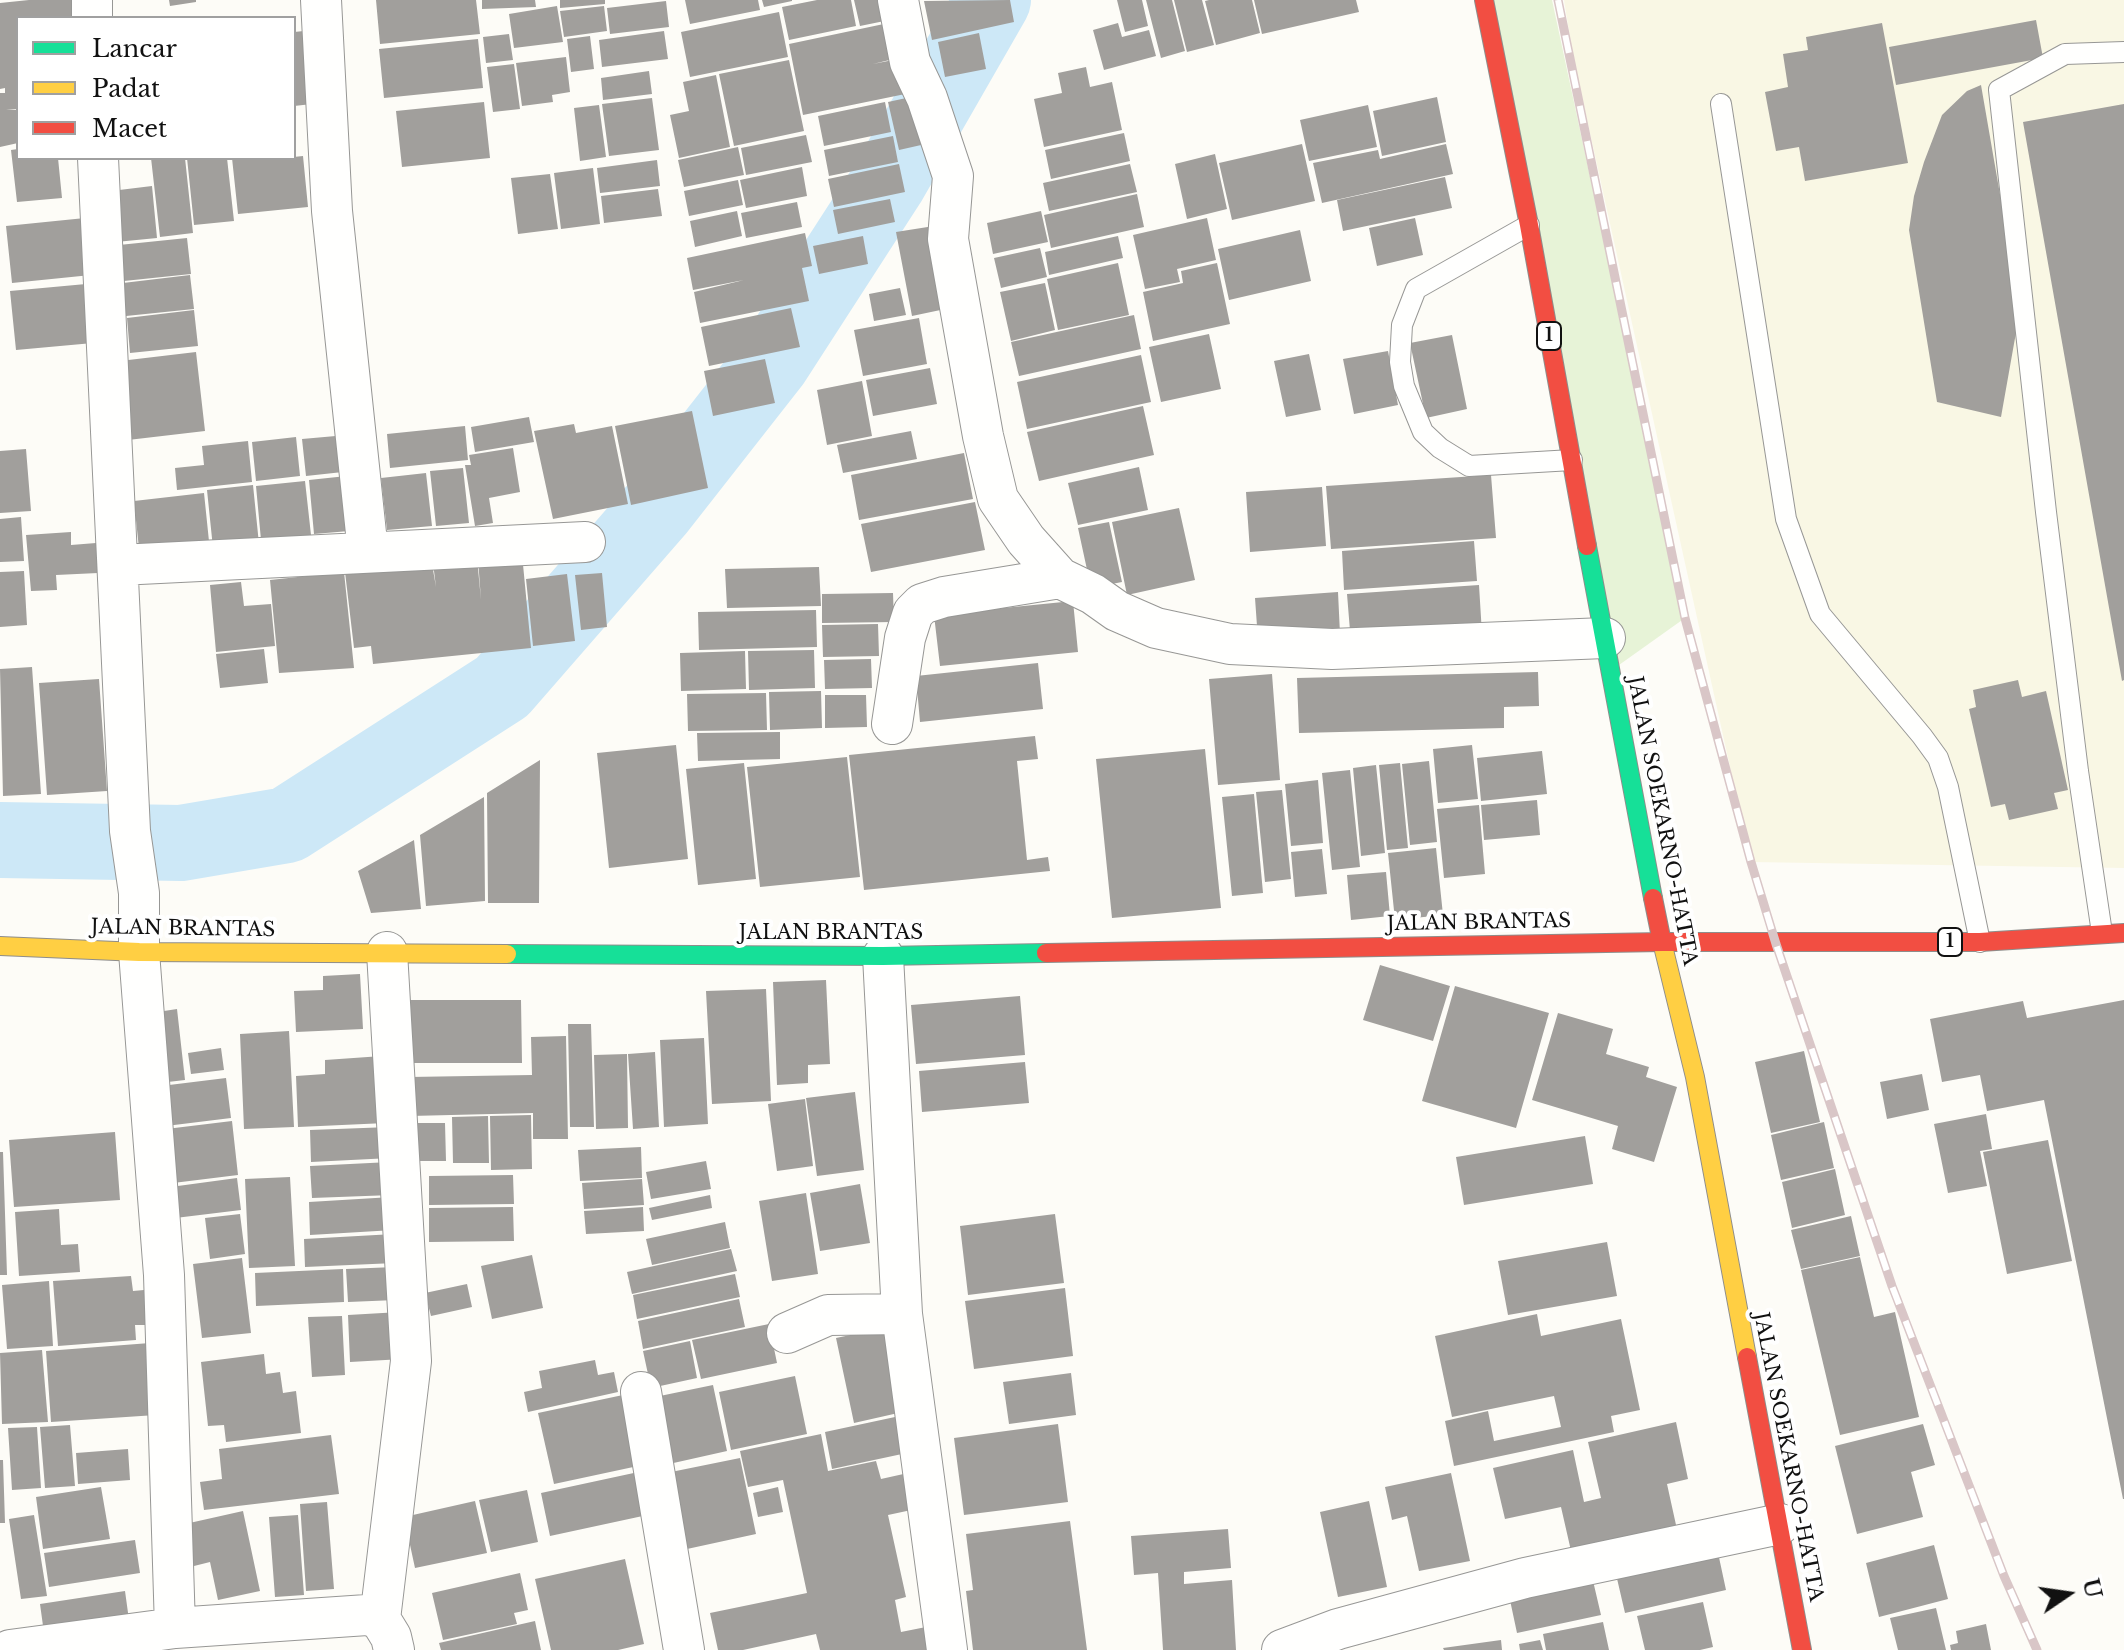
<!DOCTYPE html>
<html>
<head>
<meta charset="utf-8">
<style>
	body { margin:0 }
	#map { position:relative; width:2124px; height:1650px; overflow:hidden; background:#fdfcf7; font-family:"Libre Baskerville",serif }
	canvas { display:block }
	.legend { position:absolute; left:16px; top:16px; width:280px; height:144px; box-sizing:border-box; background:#fff; border:2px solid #a0a0a0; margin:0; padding:10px 14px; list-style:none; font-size:24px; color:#111 }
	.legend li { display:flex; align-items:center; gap:16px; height:40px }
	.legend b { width:40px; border:2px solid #a0a0a0 }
	.north { position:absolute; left:2028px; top:1554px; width:80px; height:80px; -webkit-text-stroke:6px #fff; paint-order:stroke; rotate:77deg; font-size:22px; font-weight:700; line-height:32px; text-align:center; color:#111 }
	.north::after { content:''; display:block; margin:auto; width:28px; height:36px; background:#111; clip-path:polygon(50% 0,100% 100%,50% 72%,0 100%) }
</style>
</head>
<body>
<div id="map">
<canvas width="2124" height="1650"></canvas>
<ul class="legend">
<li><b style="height:10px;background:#16e098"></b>Lancar</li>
<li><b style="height:10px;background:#ffcf43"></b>Padat</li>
<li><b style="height:10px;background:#f24e42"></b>Macet</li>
</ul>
<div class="north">U</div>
</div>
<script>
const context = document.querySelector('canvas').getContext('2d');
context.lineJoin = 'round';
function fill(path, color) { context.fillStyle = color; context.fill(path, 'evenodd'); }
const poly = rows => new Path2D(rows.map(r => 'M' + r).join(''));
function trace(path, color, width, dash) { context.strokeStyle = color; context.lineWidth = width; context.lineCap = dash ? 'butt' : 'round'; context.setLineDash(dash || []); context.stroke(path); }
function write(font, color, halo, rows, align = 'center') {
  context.font = font + ' "Libre Baskerville",serif'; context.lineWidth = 8; context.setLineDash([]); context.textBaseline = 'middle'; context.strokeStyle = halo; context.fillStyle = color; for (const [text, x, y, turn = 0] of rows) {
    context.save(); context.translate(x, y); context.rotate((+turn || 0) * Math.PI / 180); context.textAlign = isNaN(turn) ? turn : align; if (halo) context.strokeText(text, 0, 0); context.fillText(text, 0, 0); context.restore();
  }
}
const farmland = poly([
	[1564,0,2124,0,2124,868,1751,862,1573,56]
]);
const green = poly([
	[1493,0,1552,0,1685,618,1612,670]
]);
const river = poly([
	[0,840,181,843,287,825,502,687,657,509,773,361,888,183,993,0]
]);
const building = poly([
	[29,0,74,0,76,18,18,18,18,109,6,110,18,110,18,143,0,147,0,93,5,93,5,88,0,89,0,3],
	[169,0,196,0,196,2,170,6],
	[376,0,476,0,480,34,380,44],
	[482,0,535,0,536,7,482,9],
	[560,0,605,0,605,4,560,8],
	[685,0,758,0,760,10,690,24],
	[762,0,792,0,792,1,764,7],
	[817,0,851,0,856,26,789,40,782,7],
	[854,0,895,0,899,18,860,26],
	[1010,0,1014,22,932,40,924,1],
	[1117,0,1142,0,1148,26,1125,32],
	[1146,0,1172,0,1185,51,1161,58],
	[1174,0,1202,0,1214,45,1187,52],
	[1209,0,1252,0,1260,33,1216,45,1205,1],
	[1254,0,1356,0,1359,12,1262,34],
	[666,1,669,27,610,34,607,8],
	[557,6,563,42,514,48,509,14],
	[604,6,607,31,564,37,560,11],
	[779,12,788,57,690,77,681,32],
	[2036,20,2043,58,1896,85,1889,47],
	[898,21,906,56,873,64,908,57,915,92,803,115,789,44],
	[1118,23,1122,37,1149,30,1156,56,1104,70,1093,30],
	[1882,23,1908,163,1805,181,1799,147,1776,151,1765,92,1788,87,1783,54,1808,50,1806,37],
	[304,31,312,104,294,106,294,32],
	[664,31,668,59,602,67,599,40],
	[979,33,986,69,945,77,938,42],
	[509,34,513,60,486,63,483,37],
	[590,36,594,69,571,72,567,39],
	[478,39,483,88,384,98,379,49],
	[566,57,570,92,552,95,553,102,522,106,516,63],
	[789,60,804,131,734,146,719,74],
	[514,64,520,109,493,112,487,67],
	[1086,67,1090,87,1112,82,1122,130,1044,147,1034,99,1062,93,1058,73],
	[649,71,652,94,603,100,601,78],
	[716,75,730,147,679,158,670,115,689,111,683,82],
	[1981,85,2020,310,2001,417,1937,402,1909,230,1914,196,1924,162,1942,115,1967,91],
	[920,95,930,143,899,150,888,102],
	[1437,97,1446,142,1382,156,1373,111],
	[652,98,659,150,609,156,602,104],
	[484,102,490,158,402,167,396,111],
	[885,102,891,132,824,146,818,116],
	[2124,104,2124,680,2122,681,2023,122],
	[599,105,606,157,580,161,574,108],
	[1368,105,1377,147,1309,161,1300,120],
	[1124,133,1130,161,1051,179,1045,150],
	[806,135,812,162,746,175,741,148],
	[893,136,898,162,829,176,824,150],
	[1302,144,1315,201,1232,220,1219,163],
	[1446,144,1453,174,1322,203,1313,163,1378,150,1380,159],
	[738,147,744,175,684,187,678,160],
	[18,149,18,158,58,158,62,198,17,202,11,150],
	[1215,154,1227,209,1187,219,1175,164],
	[303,156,308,207,238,214,232,158,264,158,265,160],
	[151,158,185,158,193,233,160,237],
	[187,158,227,158,234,221,194,225],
	[657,160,660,186,600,193,597,168],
	[899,164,905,192,834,207,828,179],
	[1130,164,1137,192,1049,211,1043,183],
	[802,167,807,196,746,208,740,180],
	[593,168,600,224,561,229,554,173],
	[550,174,558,229,518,234,511,178],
	[1445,177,1452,208,1343,231,1337,200],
	[738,180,743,205,689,216,684,191],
	[152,186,157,238,116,242,111,191],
	[658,189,662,216,604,223,601,196],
	[1137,194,1144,227,1051,248,1044,215],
	[890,199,895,222,838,234,833,210],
	[797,202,802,227,746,238,741,213],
	[737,211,742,236,695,247,690,221],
	[1041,211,1048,242,993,254,987,223],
	[85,218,91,275,12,283,6,226],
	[1207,218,1216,260,1177,269,1180,282,1145,289,1133,235],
	[1415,218,1423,255,1377,266,1369,228],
	[934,226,950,308,912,316,896,232],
	[1300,230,1311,281,1229,300,1218,249],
	[805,233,812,266,802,268,809,301,700,323,694,292,744,280,693,290,687,258],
	[863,236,868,264,819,274,813,246],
	[1118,236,1123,258,1049,275,1045,252],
	[187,238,191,274,124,281,119,245],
	[1040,248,1047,277,1001,288,994,258],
	[1118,263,1129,315,1058,330,1047,279],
	[1217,263,1230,324,1153,341,1143,292,1183,283,1181,271],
	[190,275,194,309,126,316,123,283],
	[1045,283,1055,330,1011,341,1000,292],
	[86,284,93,343,16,350,10,291],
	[900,288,906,315,874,321,869,294],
	[791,308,800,347,709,366,701,327],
	[194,310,198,346,130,353,127,318],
	[1134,315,1141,349,1019,376,1011,342],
	[919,318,927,364,863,376,854,330],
	[1209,334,1221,389,1161,402,1149,347],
	[1452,335,1467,409,1426,418,1410,343],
	[1388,351,1398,405,1354,414,1343,359],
	[196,352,205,431,128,440,120,361],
	[1309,354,1321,410,1286,417,1274,361],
	[1141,355,1151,402,1027,429,1017,382],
	[765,359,775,403,713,416,704,371],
	[930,368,937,404,873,416,866,380],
	[862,381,872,436,827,445,817,390],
	[1143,406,1154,455,1039,481,1027,432],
	[692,411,708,488,631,505,615,426],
	[529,417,534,442,475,452,471,427],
	[574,424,576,433,612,426,628,504,553,519,534,431],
	[465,426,468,460,390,468,387,434],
	[911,431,917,459,843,473,837,445],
	[347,435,352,471,306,476,302,439],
	[296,437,300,476,256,481,252,442],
	[248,441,252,482,177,490,175,468,204,465,202,446],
	[513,448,520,492,489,498,493,523,475,526,465,465,471,465,469,455],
	[26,449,31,511,0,513,0,451],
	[964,453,973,499,859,520,851,475],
	[1139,467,1148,510,1078,525,1068,483],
	[463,468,469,523,436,526,430,471],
	[426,473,432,526,387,530,381,478],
	[356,475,361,530,314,534,309,480],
	[1491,475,1496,538,1331,549,1326,486],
	[305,481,311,535,261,540,256,486],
	[253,485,259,544,213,548,207,490],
	[1322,487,1326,546,1250,552,1246,492],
	[204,493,210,551,140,558,134,501],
	[975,502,985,550,871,572,861,524],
	[1179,508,1195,580,1127,595,1112,522],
	[21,517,24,561,0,562,0,519],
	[1109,522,1122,582,1091,588,1078,528],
	[71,532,71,545,96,543,98,573,56,575,57,590,31,591,26,535],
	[1474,541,1477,581,1344,590,1342,551],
	[522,554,531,648,373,664,371,646,354,648,345,572,432,564,436,587,433,563,477,558,481,600,478,559],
	[819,567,821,606,727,608,725,569],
	[24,571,27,625,0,627,0,572],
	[344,572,354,668,279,673,270,580],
	[602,573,607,627,581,630,575,575],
	[567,574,575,641,533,646,526,579],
	[241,582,244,606,271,604,275,646,216,652,210,585],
	[1479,585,1482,634,1351,643,1347,594],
	[1338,592,1340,634,1258,640,1255,598],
	[893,593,894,622,822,623,822,594],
	[1073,601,1078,652,940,666,934,615],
	[816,610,817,647,699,650,698,612],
	[878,624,879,656,823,657,822,625],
	[264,649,268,683,220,688,216,654],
	[814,650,815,688,749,690,748,651],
	[745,651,746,689,681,691,680,653],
	[871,659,872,688,825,689,824,660],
	[1038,663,1043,709,920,722,916,676],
	[32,667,41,794,3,796,0,669],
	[1538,672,1539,706,1504,707,1504,728,1299,733,1297,678],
	[1272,674,1280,780,1218,785,1209,679],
	[99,679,107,791,47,795,39,683],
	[2018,680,2022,697,2046,691,2068,790,2054,793,2058,809,2009,820,2005,804,1991,807,1969,709,1976,707,1973,690],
	[821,691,822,728,770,730,769,692],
	[766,693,767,730,688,731,687,694],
	[825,695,866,695,867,727,825,728],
	[780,732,780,759,698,761,697,733],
	[1035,736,1038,759,1017,761,1027,860,1048,857,1050,871,864,890,849,755],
	[676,745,688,859,609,868,597,753],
	[1472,745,1478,799,1438,803,1433,749],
	[1205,749,1221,908,1112,918,1096,759],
	[1542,751,1547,794,1481,801,1477,758],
	[847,757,860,877,760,887,747,767],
	[540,760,539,903,488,903,487,793],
	[1429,761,1437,842,1410,845,1402,764],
	[744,763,756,879,698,885,686,769],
	[1400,763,1408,848,1387,850,1379,765],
	[1376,765,1385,853,1361,856,1353,768],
	[1350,770,1360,867,1332,870,1322,773],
	[1318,780,1323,843,1291,846,1285,784],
	[1282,790,1291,879,1265,882,1256,792],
	[1254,794,1263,893,1232,896,1222,797],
	[484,797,485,901,426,906,420,835],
	[1537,800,1540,835,1484,840,1481,805],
	[1479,805,1485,874,1444,878,1437,809],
	[414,840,421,909,371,913,358,871],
	[1436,848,1443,915,1395,920,1388,853],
	[1322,849,1327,894,1295,897,1291,852],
	[1386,872,1390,916,1351,920,1347,875],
	[1380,965,1450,986,1433,1041,1363,1020],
	[360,974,363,1029,296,1032,294,991,323,990,323,976],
	[826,980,830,1064,808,1065,808,1083,777,1085,773,982],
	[1455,986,1549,1013,1516,1128,1422,1101],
	[766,989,771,1101,712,1104,706,991],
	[1020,996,1025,1055,916,1064,911,1005],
	[408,1000,521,1000,522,1063,409,1063],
	[2124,1000,2124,1499,2123,1499,2044,1100,1987,1111,1980,1075,1942,1082,1930,1019,2023,1001,2027,1018],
	[177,1009,185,1080,159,1083,151,1013],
	[1558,1013,1613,1029,1606,1054,1649,1067,1646,1077,1677,1087,1654,1162,1612,1149,1618,1126,1532,1100],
	[568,1024,591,1024,594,1127,570,1127],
	[289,1031,294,1127,244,1129,240,1034],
	[566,1036,568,1139,533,1139,533,1113,410,1116,409,1077,532,1075,531,1037],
	[704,1038,708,1124,664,1127,660,1040],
	[221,1048,224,1070,191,1074,188,1053],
	[1804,1051,1820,1122,1771,1133,1755,1062],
	[655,1052,659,1127,633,1129,628,1054],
	[627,1054,628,1128,596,1129,594,1055],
	[382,1056,386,1123,298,1127,296,1076,325,1074,325,1060],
	[1025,1062,1029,1103,922,1112,919,1071],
	[1922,1074,1929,1110,1887,1119,1880,1082],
	[226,1078,231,1118,166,1126,161,1086],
	[855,1092,864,1170,817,1176,806,1098],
	[805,1099,813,1166,777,1171,768,1104],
	[1986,1114,1992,1149,1980,1151,1987,1186,1948,1193,1934,1124],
	[531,1115,532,1169,491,1170,490,1116],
	[488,1116,489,1163,453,1163,452,1117],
	[232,1121,238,1175,165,1184,158,1130],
	[1824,1122,1834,1168,1781,1180,1771,1135],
	[415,1123,445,1123,446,1161,415,1161],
	[390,1127,391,1158,311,1162,310,1130],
	[115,1132,120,1200,14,1207,9,1140],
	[1585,1136,1593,1184,1464,1205,1456,1157],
	[2048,1140,2072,1261,2007,1274,1983,1152],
	[641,1147,642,1178,580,1181,578,1150],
	[0,1152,3,1152,7,1275,0,1275],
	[706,1161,711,1189,651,1199,646,1172],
	[390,1162,392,1195,312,1198,310,1166],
	[1835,1169,1845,1215,1792,1228,1782,1182],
	[513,1175,514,1204,429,1205,429,1176],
	[290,1177,295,1266,249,1268,245,1179],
	[237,1178,241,1210,167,1219,163,1188],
	[642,1179,644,1205,584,1209,582,1183],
	[860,1184,870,1243,820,1251,810,1193],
	[806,1193,818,1274,772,1281,759,1201],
	[710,1195,712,1208,652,1220,649,1208],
	[392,1197,394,1230,310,1235,309,1202],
	[513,1207,514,1241,429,1242,429,1208],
	[643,1207,644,1231,586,1234,584,1211],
	[59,1209,61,1245,78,1244,80,1272,19,1276,15,1212],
	[240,1214,245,1254,210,1259,205,1218],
	[1055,1214,1064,1283,968,1295,960,1226],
	[1851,1216,1860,1256,1801,1269,1791,1230],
	[725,1222,730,1248,652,1265,646,1239],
	[394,1234,395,1263,305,1267,304,1239],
	[1607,1242,1617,1296,1508,1315,1498,1261],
	[731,1249,737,1271,632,1294,627,1272],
	[532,1255,543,1308,492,1319,481,1266],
	[1860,1257,1874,1317,1895,1312,1919,1417,1840,1435,1801,1270],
	[242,1258,251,1333,202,1338,193,1264],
	[395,1267,396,1300,348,1302,346,1269],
	[343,1269,344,1302,256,1306,255,1273],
	[735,1274,740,1297,637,1319,633,1295],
	[131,1276,133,1291,144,1290,146,1325,135,1325,136,1340,58,1346,53,1281],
	[49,1281,53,1346,7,1349,2,1285],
	[467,1284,472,1307,431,1316,425,1293],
	[1065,1288,1073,1356,974,1369,965,1301],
	[739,1299,745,1327,643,1349,638,1321],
	[400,1312,403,1359,350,1362,348,1315],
	[1537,1314,1541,1336,1621,1319,1640,1410,1611,1416,1614,1432,1454,1466,1445,1421,1488,1411,1494,1441,1561,1427,1554,1396,1452,1417,1435,1336],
	[342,1316,345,1375,312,1377,308,1317],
	[769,1324,777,1363,701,1379,692,1340],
	[889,1327,907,1411,854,1423,836,1338],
	[690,1341,697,1378,651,1388,643,1351],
	[150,1343,156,1415,51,1422,46,1351],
	[42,1350,48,1422,2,1424,0,1353],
	[264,1354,266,1374,280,1372,283,1393,296,1391,301,1433,226,1442,224,1425,208,1426,201,1362],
	[595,1360,598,1375,614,1372,618,1392,528,1412,524,1392,542,1388,539,1371],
	[1071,1373,1076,1415,1009,1424,1003,1382],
	[795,1376,807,1434,731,1450,719,1392],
	[713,1385,727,1451,669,1464,655,1397],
	[623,1395,638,1466,554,1484,538,1413],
	[909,1414,916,1451,832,1469,825,1432],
	[1676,1422,1688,1479,1667,1484,1678,1534,1574,1564,1561,1507,1505,1519,1493,1468,1573,1450,1584,1502,1601,1498,1588,1442],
	[1058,1424,1068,1502,964,1515,954,1438],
	[1923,1424,1935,1465,1911,1472,1923,1517,1857,1534,1835,1446],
	[70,1425,75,1486,45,1488,40,1427],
	[37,1427,41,1488,12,1490,8,1428],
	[821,1434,828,1471,876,1461,881,1479,908,1473,916,1509,888,1515,906,1597,895,1600,901,1632,931,1626,936,1650,820,1650,816,1634,743,1650,718,1650,710,1613,807,1593,783,1480,748,1487,740,1451],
	[331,1435,339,1494,204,1510,200,1482,222,1479,219,1449],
	[128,1449,130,1480,78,1484,76,1453],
	[740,1458,756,1534,687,1549,671,1472],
	[0,1460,3,1460,5,1523,0,1523],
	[643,1471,652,1514,550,1536,541,1493],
	[1451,1473,1470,1561,1419,1571,1407,1516,1392,1520,1385,1487],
	[101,1487,110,1539,43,1549,36,1497],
	[778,1487,783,1512,758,1517,753,1493],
	[527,1490,538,1542,491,1552,479,1500],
	[475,1501,487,1553,415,1568,404,1517],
	[1369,1501,1387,1587,1338,1597,1320,1512],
	[327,1502,334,1589,306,1591,300,1504],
	[243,1511,260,1591,218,1600,210,1562,194,1566,185,1524],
	[34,1515,47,1596,21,1599,9,1519],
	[298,1515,304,1595,275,1597,269,1517],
	[1070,1521,1087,1650,973,1650,966,1591,973,1590,966,1534],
	[1228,1529,1231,1568,1184,1572,1184,1584,1232,1580,1236,1650,1163,1650,1158,1573,1134,1575,1131,1536],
	[135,1540,140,1573,49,1587,44,1553],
	[1934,1545,1948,1599,1879,1617,1866,1563],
	[1717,1548,1726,1590,1625,1613,1615,1570],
	[625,1559,644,1644,618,1650,551,1650,535,1579],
	[1590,1568,1601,1615,1517,1633,1507,1586],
	[520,1573,528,1610,514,1613,517,1624,443,1640,432,1593],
	[125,1591,129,1620,44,1633,40,1604],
	[1703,1602,1713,1647,1700,1650,1645,1650,1637,1616],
	[1936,1608,1946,1650,1898,1650,1890,1618],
	[535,1621,541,1650,441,1650,439,1643],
	[1603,1622,1609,1650,1546,1650,1543,1634],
	[1986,1624,1991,1650,1951,1650,1950,1645,1958,1643,1956,1631],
	[1501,1640,1502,1650,1444,1650,1443,1648],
	[1540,1640,1543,1650,1520,1650,1519,1644]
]);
const lane = poly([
	[1721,104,1786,519,1820,614,1922,736,1938,758,1948,787,1980,942],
	[1529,225,1416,289,1402,325,1400,362,1404,386,1423,432,1440,448,1469,466,1572,460],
	[2102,933,2078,771,2046,512,1999,90,2065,54,2124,52]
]);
const street = poly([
	[92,0,92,18],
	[321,0,332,211,368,552],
	[898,0,910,62,927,98,953,176,948,239,983,436,998,499,1026,540,1060,578,1093,594,1117,611,1156,628,1230,644,1332,649,1605,638],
	[98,158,130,831,139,893,139,952,164,1275,175,1628],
	[119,565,585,542],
	[892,724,905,638,913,613,922,604,944,597,1060,578],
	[883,956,902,1314,947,1650],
	[787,1333,828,1315,902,1314],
	[641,1392,684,1650],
	[380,1619,411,1361,387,952],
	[10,1650,175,1628,367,1615,380,1619,391,1637,394,1650],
	[1282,1650,1338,1629,1525,1578,1780,1524]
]);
const fast = poly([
	[1587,546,1653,898],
	[507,954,883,956,1046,953]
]);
const slow = poly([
	[1662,942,1695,1077,1747,1357],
	[0,946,139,952,507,954]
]);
const jam = poly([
	[1484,0,1529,225,1587,546],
	[1653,898,1662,942,1980,942,2124,933],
	[1046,953,1662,942],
	[1747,1357,1802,1650]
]);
const rail = poly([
	[1558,0,1685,618,1751,862,1776,944,1892,1286,2004,1576,2037,1650]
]);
const shields = [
	[1549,336,24],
	[1950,942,24]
];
const shieldNames = [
	["1",1549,336],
	["1",1950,942]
];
const streetNames = [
	["JALAN SOEKARNO-HATTA",1662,821,79],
	["JALAN BRANTAS",1479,923,-1],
	["JALAN BRANTAS",183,929,1],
	["JALAN BRANTAS",831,933],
	["JALAN SOEKARNO-HATTA",1788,1457,79]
];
fill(farmland, '#f9f7e4');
fill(green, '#e7f3d7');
trace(river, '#cde8f7', 76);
fill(building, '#a19f9c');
trace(lane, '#979795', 22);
trace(street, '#979795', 42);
trace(fast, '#8e8d8b', 20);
trace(slow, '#8e8d8b', 20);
trace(jam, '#8e8d8b', 20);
trace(lane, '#fffffe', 20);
trace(street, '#fffffe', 40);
trace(fast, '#16e098', 18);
trace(slow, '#ffcf43', 18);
trace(jam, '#f24e42', 18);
trace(rail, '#d9c6c7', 9);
trace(rail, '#fff', 6, [18]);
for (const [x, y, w] of shields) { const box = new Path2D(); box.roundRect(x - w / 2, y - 14, w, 28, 6); context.fillStyle = '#fff'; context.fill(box); trace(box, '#111', 2); }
write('bold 18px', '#111', null, shieldNames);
write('20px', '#111', '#fff', streetNames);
</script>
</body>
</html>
